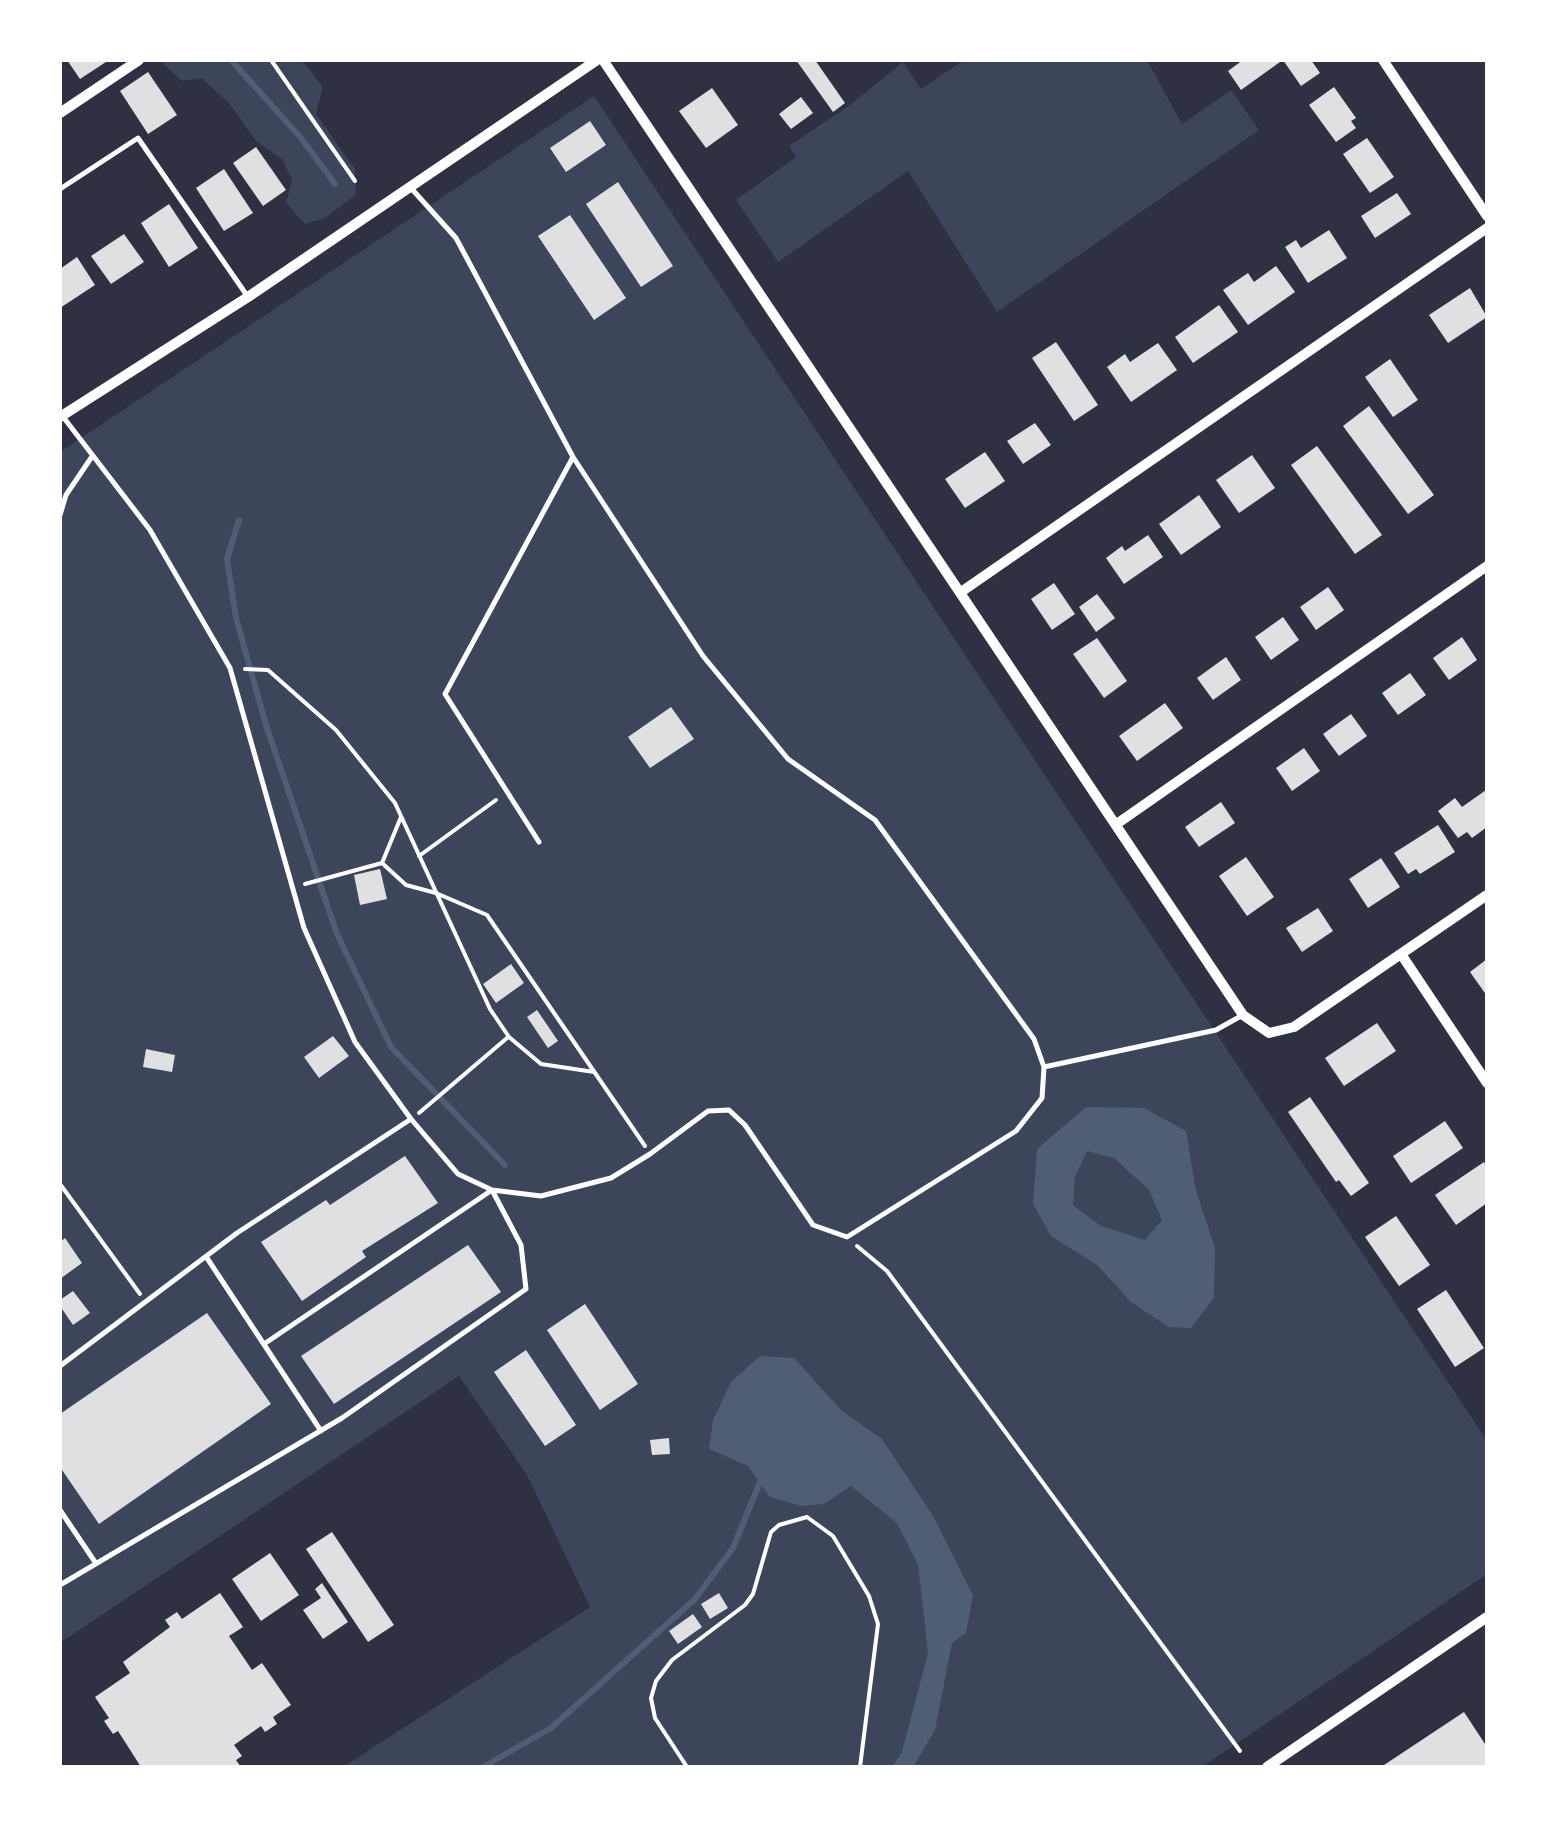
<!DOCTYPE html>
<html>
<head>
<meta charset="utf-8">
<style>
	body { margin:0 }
	#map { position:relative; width:1547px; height:1827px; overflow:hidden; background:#2d3142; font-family:"Varela Round",sans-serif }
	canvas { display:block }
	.frame { position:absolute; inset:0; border:62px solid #fff; pointer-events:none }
</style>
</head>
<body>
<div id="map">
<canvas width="1547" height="1827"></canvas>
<div class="frame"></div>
</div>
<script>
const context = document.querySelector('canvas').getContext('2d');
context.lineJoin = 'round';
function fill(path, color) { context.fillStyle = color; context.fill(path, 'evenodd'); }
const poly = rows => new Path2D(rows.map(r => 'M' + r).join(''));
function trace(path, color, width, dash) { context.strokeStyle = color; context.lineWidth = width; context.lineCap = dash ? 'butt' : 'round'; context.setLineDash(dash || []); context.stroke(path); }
const green = poly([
	[159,60,302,60,323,87,316,114,355,169,356,195,325,218,305,224,286,203,292,181,283,160,256,141,229,103,201,78,182,81],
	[964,60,1147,60,1182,124,1231,90,1259,130,997,312,908,171,778,262,736,200,796,157,789,146,850,105,903,62,921,89],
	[594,96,1487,1441,1487,1574,1202,1767,343,1767,590,1607,527,1475,459,1376,60,1643,60,452]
]);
const water = poly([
	[1086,1107,1144,1108,1186,1131,1196,1191,1215,1248,1214,1298,1191,1328,1169,1327,1131,1302,1097,1265,1051,1236,1033,1204,1037,1149],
	[1087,1151,1114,1158,1149,1190,1162,1220,1145,1240,1101,1226,1073,1205,1075,1177],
	[760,1356,794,1358,842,1411,882,1439,933,1516,973,1595,966,1633,952,1643,935,1730,913,1767,892,1767,902,1752,928,1653,918,1565,897,1523,851,1486,824,1504,802,1506,770,1497,748,1466,709,1449,713,1420,731,1382]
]);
const stream = poly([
	[231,60,301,138,335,184],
	[239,520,227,559,236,618,266,725,337,934,391,1047,505,1165],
	[483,1767,551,1728,695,1599,733,1548,762,1477]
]);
const building = poly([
	[67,60,109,60,80,79],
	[796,60,815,60,845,103,833,112],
	[1243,60,1278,60,1280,62,1241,90,1228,71],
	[1283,60,1311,60,1320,73,1301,86],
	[148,72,177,115,148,134,120,91],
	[1334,87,1356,118,1351,121,1356,128,1336,142,1309,105],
	[712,88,738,125,706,148,679,111],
	[801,97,813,113,791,129,779,114],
	[590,121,606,145,566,172,550,148],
	[1367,138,1394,177,1370,193,1343,154],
	[256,147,286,190,263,206,233,163],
	[224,169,253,213,224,231,196,188],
	[618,182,673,266,641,287,586,204],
	[1397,193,1411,214,1375,238,1361,216],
	[169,204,198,248,169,267,141,223],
	[570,215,626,298,594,320,538,236],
	[1329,230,1347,258,1308,283,1285,247,1296,240,1301,248],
	[124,234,144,262,111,284,91,256],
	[77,257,95,285,60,308,60,269],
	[1276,266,1295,292,1248,325,1223,290,1248,273,1254,282],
	[1470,288,1487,317,1448,343,1429,315],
	[1219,305,1238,332,1193,363,1175,337],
	[1056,342,1098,405,1074,421,1032,358],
	[1158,343,1177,370,1131,402,1107,367,1125,354,1130,362],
	[1390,359,1418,400,1393,417,1365,377],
	[1369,406,1434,495,1408,514,1343,426],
	[1035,423,1051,445,1023,464,1007,441],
	[1317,446,1382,535,1355,554,1291,465],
	[985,452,1005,481,965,508,945,479],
	[1252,455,1275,488,1239,513,1216,480],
	[1199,495,1221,527,1181,555,1159,524],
	[1148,535,1163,557,1124,584,1106,558,1122,546,1125,551],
	[1054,583,1075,614,1052,630,1031,599],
	[1328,587,1344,610,1316,630,1300,607],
	[1097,594,1115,618,1096,632,1079,607],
	[1283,617,1299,640,1271,660,1255,637],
	[1462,637,1477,660,1449,680,1433,658],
	[1097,638,1127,681,1104,698,1073,654],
	[1226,657,1241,680,1213,700,1197,678],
	[1410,673,1426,695,1398,715,1382,693],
	[1165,703,1183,728,1137,761,1119,736],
	[671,707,694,739,650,768,628,737],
	[1351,714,1367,736,1339,756,1323,734],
	[1304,748,1320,771,1292,791,1276,768],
	[1486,790,1487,827,1472,838,1467,832,1458,838,1438,811,1455,798,1462,807],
	[1221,802,1235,823,1199,847,1185,827],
	[1438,825,1455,852,1420,874,1416,869,1408,874,1394,853],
	[1246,857,1274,897,1247,916,1219,876],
	[1381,858,1400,887,1368,908,1349,879],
	[380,869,387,899,360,905,354,875],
	[1318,908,1333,931,1302,952,1286,928],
	[1487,959,1487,996,1470,972],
	[511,964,524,983,496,1003,483,984],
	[537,1010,558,1041,548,1048,527,1017],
	[1377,1023,1396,1051,1344,1086,1325,1058],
	[333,1036,349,1056,319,1078,304,1057],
	[146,1049,175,1055,172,1072,143,1067],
	[1310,1097,1369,1183,1351,1196,1339,1180,1336,1182,1288,1112],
	[1445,1121,1463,1148,1411,1183,1393,1156],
	[405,1156,438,1203,362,1251,366,1257,302,1301,261,1242,326,1200,330,1205],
	[1484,1162,1487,1167,1487,1203,1456,1225,1435,1195],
	[1396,1216,1430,1265,1399,1286,1365,1237],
	[65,1238,82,1263,60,1279,60,1242],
	[468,1245,501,1292,334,1404,301,1356],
	[1446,1290,1484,1348,1455,1367,1417,1309],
	[73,1291,90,1313,73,1325,60,1306,60,1300],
	[585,1304,638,1384,600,1410,547,1330],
	[207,1313,271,1404,99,1524,60,1467,60,1414],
	[526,1350,576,1425,545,1446,494,1372],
	[669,1438,670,1454,652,1455,650,1440],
	[332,1532,394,1625,368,1642,306,1549],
	[270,1553,299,1595,261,1621,232,1579],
	[322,1583,348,1622,323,1639,303,1610,321,1598,315,1589],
	[220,1593,243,1627,229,1636,252,1670,262,1663,291,1705,273,1717,277,1724,265,1732,261,1726,234,1745,242,1756,236,1760,241,1767,141,1767,118,1731,113,1734,104,1721,109,1718,95,1697,130,1673,123,1662,170,1627,165,1620,177,1612,182,1619],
	[719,1593,728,1608,710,1619,701,1604],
	[693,1614,702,1627,678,1644,669,1631],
	[1464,1712,1487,1747,1487,1767,1381,1767]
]);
const path = poly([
	[271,60,355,181],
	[245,669,268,670,336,730,395,803,490,1009,509,1037,541,1064,594,1072],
	[419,856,496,800],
	[382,863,406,885,436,893,487,915,645,1146],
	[305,884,382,863,401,817],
	[419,1113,507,1038],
	[60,1184,140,1294],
	[857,1246,887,1271,1240,1751],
	[687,1767,655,1718,651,1698,656,1681,672,1660,745,1605,753,1594,771,1532,779,1525,807,1517,833,1536,869,1596,878,1624,860,1767]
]);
const service = poly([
	[60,189,138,138,248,297],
	[64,418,150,530,230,668,304,928,355,1042,411,1119,458,1174,492,1190,541,1196,611,1178,650,1154,708,1111,729,1110,745,1125,813,1225,847,1237,1016,1131,1042,1098,1044,1067,1034,1039,875,820,788,759,703,656,573,457,456,238,410,187],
	[60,515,66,495,91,458],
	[539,842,445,694,573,457],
	[1044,1067,1216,1030,1241,1016],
	[207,1258,321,1431],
	[60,1366,237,1233,411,1119],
	[60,1510,95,1562],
	[60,1585,342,1418,526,1289,521,1245,492,1190,264,1344]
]);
const minor = poly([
	[603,60,1243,1015,1269,1033,1294,1027,1487,895],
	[1383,60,1487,216],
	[60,113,139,60],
	[60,417,248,297,597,60],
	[961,592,1487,228],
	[1118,823,1487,566],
	[1401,954,1487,1083],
	[1267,1767,1487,1617]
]);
fill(green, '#3c4559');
fill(water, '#4f5d75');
trace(stream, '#4f5d75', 6);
fill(building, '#e0e0e3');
trace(path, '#fff', 4);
trace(service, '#fff', 5);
trace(minor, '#fff', 10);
</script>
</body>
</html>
